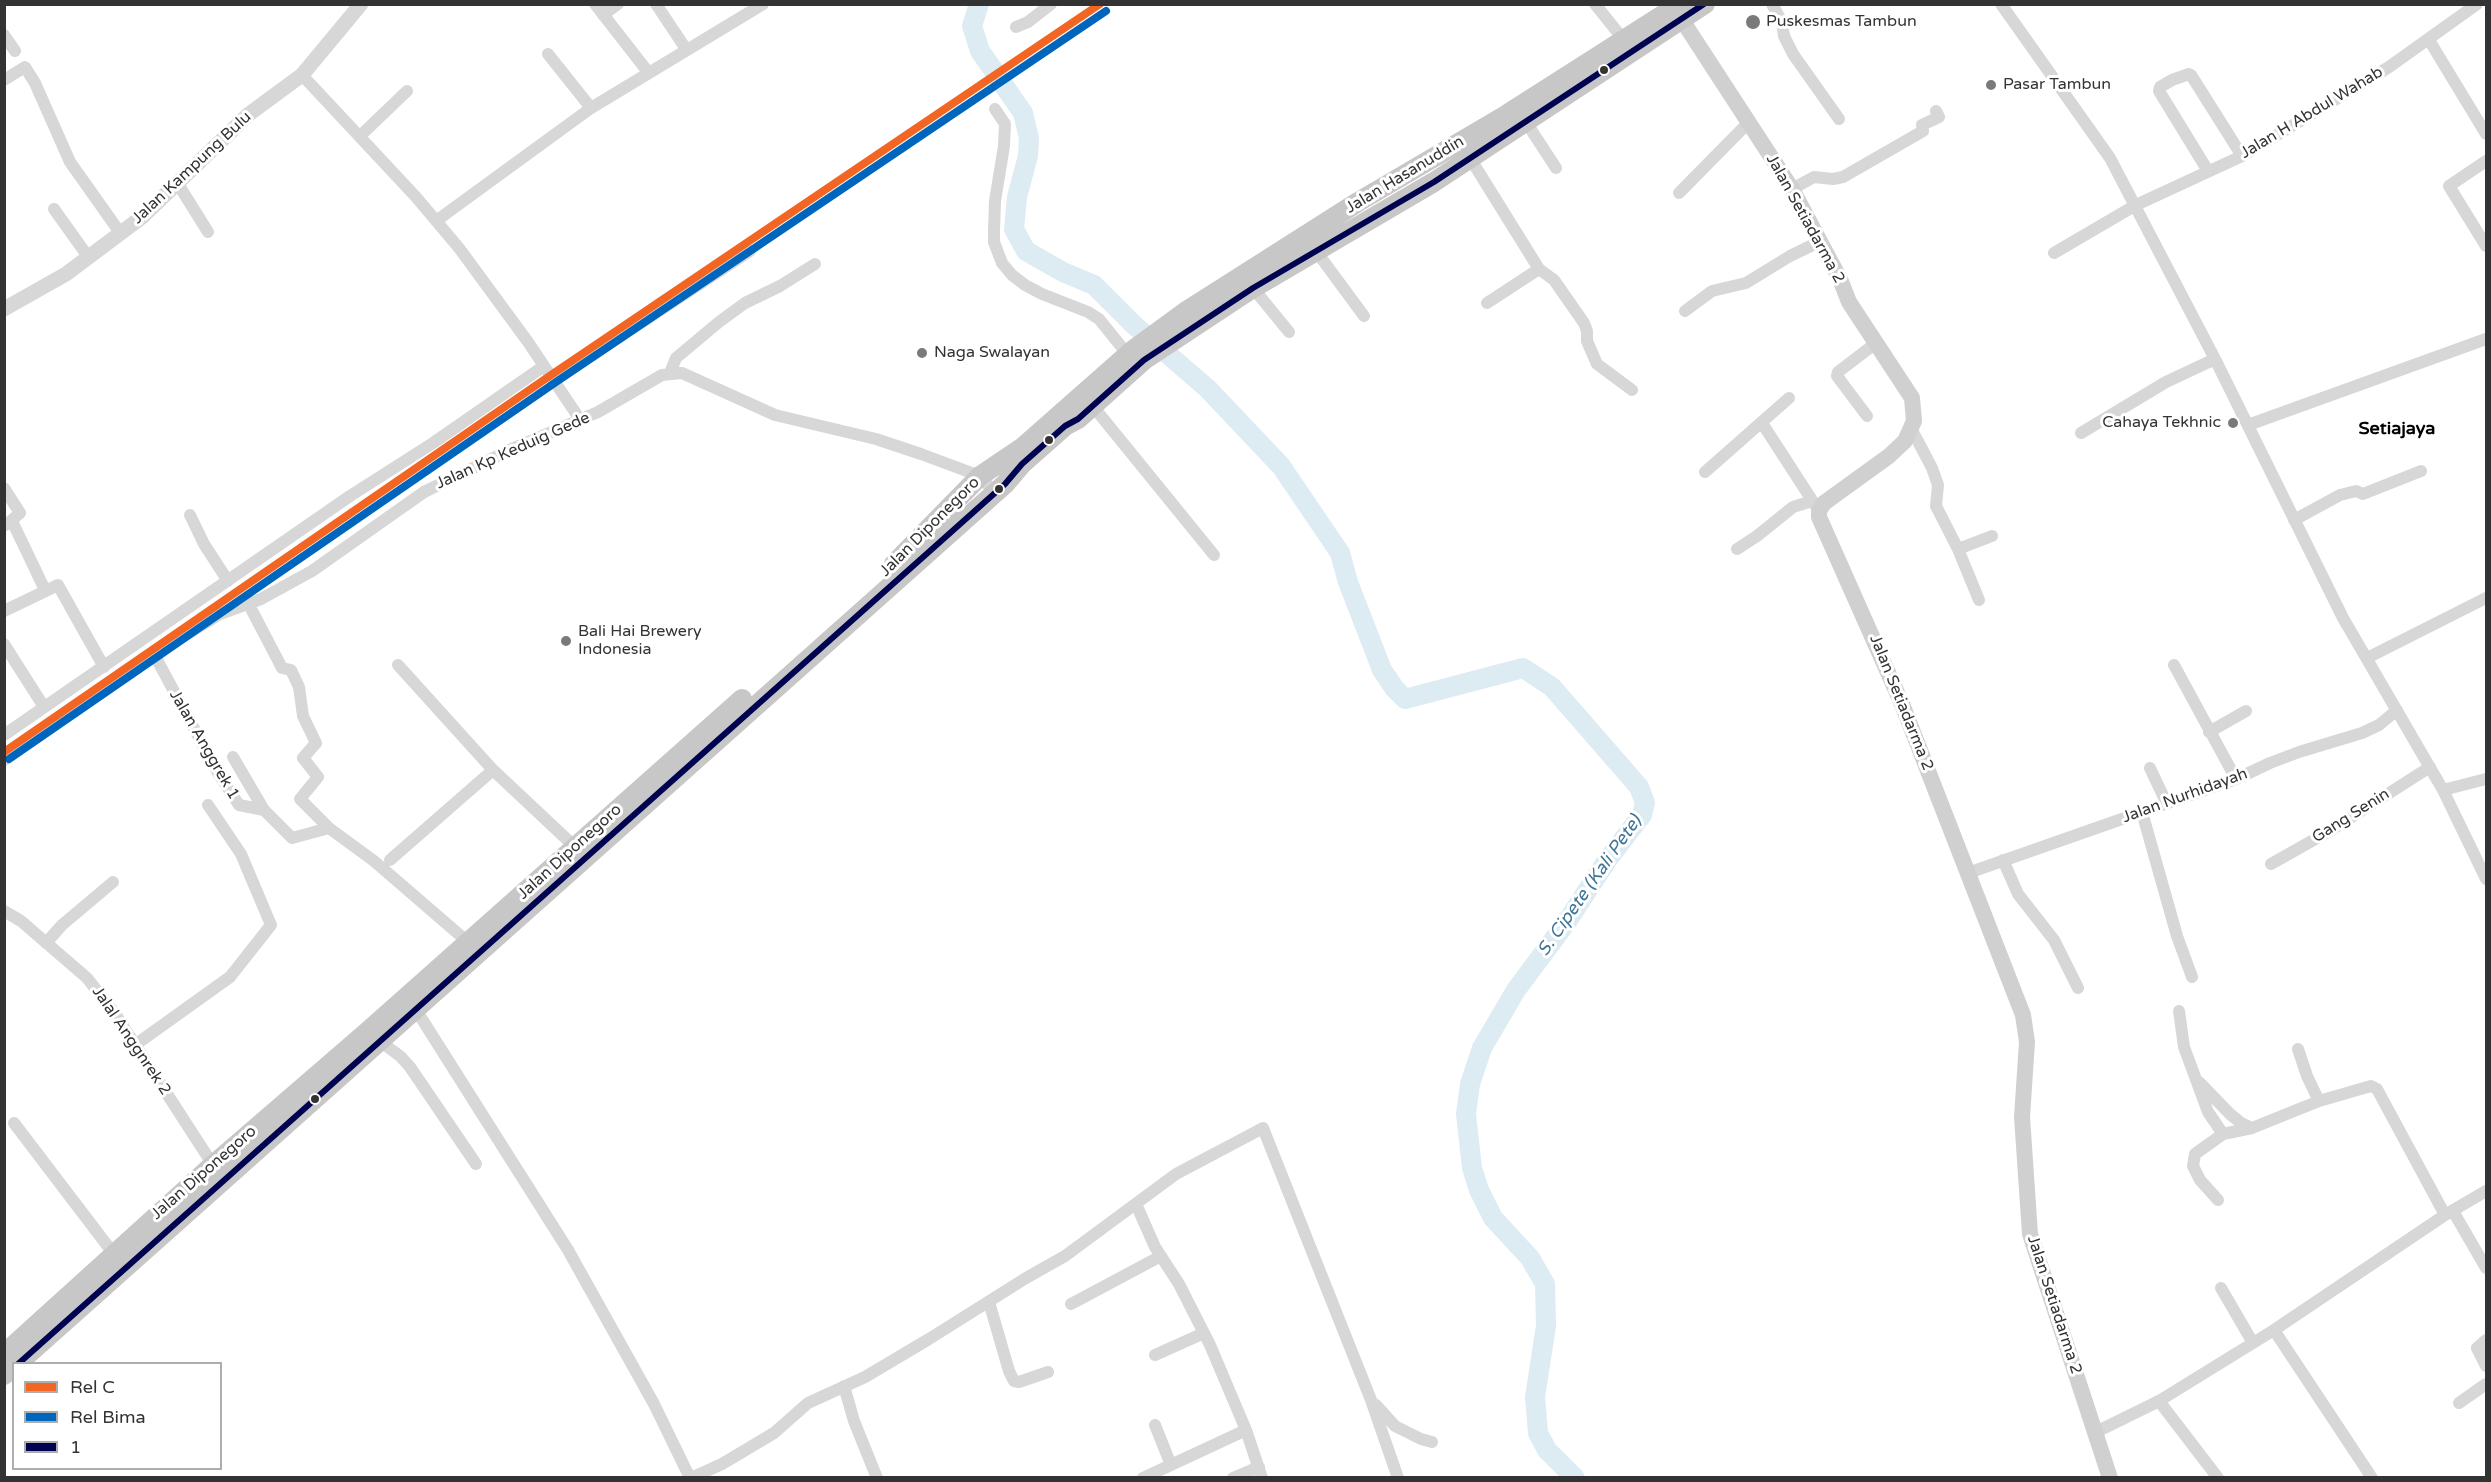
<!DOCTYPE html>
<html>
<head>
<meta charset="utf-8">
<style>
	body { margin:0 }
	#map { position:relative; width:2491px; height:1482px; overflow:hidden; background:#fff; font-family:"Varela Round",sans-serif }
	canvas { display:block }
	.frame { position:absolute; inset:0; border:6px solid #333; pointer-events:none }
	.legend { position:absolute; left:12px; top:1362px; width:210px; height:108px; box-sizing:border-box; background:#fff; border:2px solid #adadad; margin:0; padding:8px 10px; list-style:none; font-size:18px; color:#333 }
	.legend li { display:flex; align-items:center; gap:12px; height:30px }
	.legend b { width:30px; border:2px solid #adadad }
</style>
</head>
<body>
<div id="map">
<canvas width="2491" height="1482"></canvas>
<div class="frame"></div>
<ul class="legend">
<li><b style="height:8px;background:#f26522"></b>Rel C</li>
<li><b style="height:8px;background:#0065bd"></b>Rel Bima</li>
<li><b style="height:8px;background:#000350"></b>1</li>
</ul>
</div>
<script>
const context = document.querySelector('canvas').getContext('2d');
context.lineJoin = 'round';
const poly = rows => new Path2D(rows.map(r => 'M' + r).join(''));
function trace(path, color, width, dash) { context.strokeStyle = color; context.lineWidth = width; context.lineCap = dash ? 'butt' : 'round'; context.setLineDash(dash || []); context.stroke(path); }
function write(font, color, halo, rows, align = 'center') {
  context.font = font + ' "Varela Round",sans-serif'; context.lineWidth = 6; context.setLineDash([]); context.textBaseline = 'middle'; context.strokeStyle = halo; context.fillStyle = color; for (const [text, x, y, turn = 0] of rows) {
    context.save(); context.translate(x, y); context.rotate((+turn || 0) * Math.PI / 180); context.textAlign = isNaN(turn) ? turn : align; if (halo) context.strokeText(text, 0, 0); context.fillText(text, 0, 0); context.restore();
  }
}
const river = poly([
	[979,4,972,26,980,51,1023,113,1029,138,1028,156,1017,197,1014,229,1026,251,1063,272,1094,285,1134,325,1208,389,1281,466,1340,553,1348,582,1382,670,1395,689,1405,699,1523,668,1552,687,1639,787,1645,803,1642,815,1608,859,1566,923,1516,990,1482,1048,1470,1084,1466,1114,1472,1168,1479,1190,1493,1218,1530,1258,1545,1284,1546,1326,1535,1397,1538,1433,1547,1450,1575,1478]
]);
const minor = poly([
	[595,4,648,72],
	[656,4,686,49],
	[1595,4,1623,39],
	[1772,4,1782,22,1784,36,1793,54,1839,119],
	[2001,4,2110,158,2215,359,2343,618,2443,790,2486,879],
	[603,15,618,4],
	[1016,27,1028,22,1051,4],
	[4,35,15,51],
	[2429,40,2486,134],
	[548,54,591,108],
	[302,75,416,197,459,248,528,342,581,421],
	[4,80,25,67,35,83,70,162,121,234],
	[995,109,1005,124,1004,146,995,201,994,231,994,242,1002,263,1012,275,1025,285,1042,294,1088,312,1099,319,1128,355],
	[1526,122,1556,168],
	[360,136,407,91],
	[1470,158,1539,269,1554,280,1584,323,1587,331,1587,341,1597,364,1632,390],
	[2486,161,2449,186,2486,246],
	[2208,171,2159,91,2160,87,2172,80,2189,74,2191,75,2242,156],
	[178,184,208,232],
	[1792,189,1814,177,1833,179,1843,177,1923,131,1922,125,1939,117,1936,111],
	[1679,193,1749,122],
	[54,209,89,258],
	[436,221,591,108,763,4],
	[1316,251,1364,316],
	[2054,253,2136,205,2242,156,2389,67,2477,4],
	[1253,288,1289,332],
	[1487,303,1539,269],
	[1685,311,1712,291,1746,283,1790,256,1821,241],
	[670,373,676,358,719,322,745,303,780,286,815,264],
	[554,380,750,251],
	[1092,405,1214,555],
	[1867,416,1837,376,1838,372,1876,343],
	[1762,423,1819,511],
	[2248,425,2486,339],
	[1912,430,1932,468,1938,485,1936,506,1958,549,1979,600],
	[2081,433,2166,382,2215,359],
	[1705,472,1789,398],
	[4,488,20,513,6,525],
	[190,515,204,544,228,581],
	[2294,520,2340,495,2356,491,2363,494,2421,471],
	[12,521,45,590],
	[1737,549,1757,536,1793,507,1812,501],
	[1958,549,1992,536],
	[248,603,282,668,291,670,299,687,303,716,316,743,303,758,318,777,300,799,329,828],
	[4,611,58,585,104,667],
	[4,644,44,707],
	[155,656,218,773,239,805,264,810,292,838,329,828,374,861,469,943],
	[2367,658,2486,598],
	[398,665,493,770],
	[2174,665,2236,779],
	[2209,732,2246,711],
	[4,735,350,496,433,443,544,366],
	[233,757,264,810],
	[4,760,177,640,220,614,261,599,312,571,424,492,514,448,598,412,662,375,682,373,775,415,876,439,921,454,980,476,994,492],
	[2150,768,2167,804],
	[2443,790,2486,779],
	[2142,812,2177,936,2192,977],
	[390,860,493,770,574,846],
	[2003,860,2018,894,2054,940,2078,988],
	[2271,864,2333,829,2430,767],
	[1968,873,2236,779,2270,763,2299,752,2362,733,2379,725,2397,710],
	[4,911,21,921,87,978,116,1015,213,1165],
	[46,943,62,925,113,882],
	[413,1005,568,1250,654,1404,690,1478],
	[2179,1011,2184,1047,2208,1112,2223,1134,2252,1128,2319,1101,2371,1086,2377,1089,2445,1215],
	[374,1037,400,1056,410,1067,476,1164],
	[135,1045,230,977,271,925,241,854,208,805],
	[2298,1049,2307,1076,2319,1101],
	[2199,1082,2230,1114,2241,1123,2252,1128],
	[14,1123,113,1253],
	[2218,1200,2200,1180,2193,1166,2195,1154,2223,1134],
	[1136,1204,1155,1247,1179,1284,1210,1345,1246,1430,1262,1478],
	[2453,1211,2486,1268],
	[2221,1288,2253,1343],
	[989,1302,1009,1371,1014,1381,1019,1382,1048,1372],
	[1071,1304,1161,1256],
	[2274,1330,2372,1478],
	[2486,1340,2477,1348,2486,1366],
	[1155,1355,1204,1333],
	[844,1386,854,1421,877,1478],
	[2159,1401,2218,1478],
	[2459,1403,2486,1384],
	[1376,1405,1395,1426,1421,1439,1432,1442],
	[1155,1425,1171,1465],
	[2096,1432,2159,1401,2274,1330,2445,1215,2486,1191],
	[691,1478,722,1464,774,1433,808,1403,865,1377,929,1339,1026,1278,1065,1256,1176,1174,1263,1128,1371,1400,1398,1478],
	[1143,1478,1246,1430],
	[1233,1478,1259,1467]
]);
const tertiary = poly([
	[4,309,66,274,142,217,249,114,302,75,361,4]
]);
const secondary = poly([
	[1682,20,1792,189,1840,279,1849,302,1912,398,1914,421,1905,441,1889,456,1824,503,1819,511,1819,517,1902,704,2023,1015,2027,1042,2022,1117,2030,1234,2110,1478]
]);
const trunk = poly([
	[894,564,980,476,1023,447,1133,350,1185,312,1358,202,1506,115,1680,4],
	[4,1354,213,1165,367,1032,742,699],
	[17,1364,1005,484,1022,464,1065,426,1078,419,1144,360,1253,288,1434,182,1705,4],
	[4,1375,14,1367]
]);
const bus1 = poly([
	[18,1364,1005,484,1022,464,1065,426,1078,419,1144,360,1253,288,1434,182,1704,4]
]);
const rail1 = poly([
	[4,752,551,375,1100,4]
]);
const rail2 = poly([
	[9,759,556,382,1106,11]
]);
const markers = [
	[1753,22,8,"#7a7a7a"],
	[1604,70,5,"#333"],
	[1991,85,6,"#7a7a7a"],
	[922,353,6,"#7a7a7a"],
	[2233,423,6,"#7a7a7a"],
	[1049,440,5,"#333"],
	[999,489,5,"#333"],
	[566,641,6,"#7a7a7a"],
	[315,1099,5,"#333"]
];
const poiNames = [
	["Puskesmas Tambun",1766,22],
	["Pasar Tambun",2003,85],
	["Naga Swalayan",934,353],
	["Cahaya Tekhnic",2221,423,"right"],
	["Bali Hai Brewery",578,632],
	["Indonesia",578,650]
];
const streetNames = [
	["Jalan H Abdul Wahab",2312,113,-31],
	["Jalan Kampung Bulu",192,168,-43],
	["Jalan Hasanuddin",1405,175,-31],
	["Jalan Setiadarma 2",1805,219,61],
	["Jalan Kp Keduig Gede",513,451,-24],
	["Jalan Diponegoro",930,527,-45],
	["Jalan Setiadarma 2",1901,703,68],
	["Jalan Anggrek 1",204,745,60],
	["Jalan Nurhidayah",2185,796,-20],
	["Gang Senin",2351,816,-32],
	["Jalan Diponegoro",570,852,-42],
	["Jalal Anggnrek 2",131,1041,56],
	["Jalan Diponegoro",204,1173,-41],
	["Jalan Setiadarma 2",2054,1305,72]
];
const neighbourhoodNames = [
	["Setiajaya",2397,429]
];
const waterNames = [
	["S. Cipete (Kali Pete)",1590,886,-55]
];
trace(river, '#ddebf3', 20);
trace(minor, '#d7d7d7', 12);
trace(tertiary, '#d7d7d7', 15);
trace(secondary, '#d0d0d0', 16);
trace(trunk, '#c7c7c7', 20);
trace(bus1, '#000350', 6);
trace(rail1, '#f26522', 8);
trace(rail2, '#0065bd', 8);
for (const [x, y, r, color] of markers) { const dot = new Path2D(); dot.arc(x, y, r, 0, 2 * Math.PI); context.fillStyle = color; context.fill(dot); trace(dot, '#fff', 2); }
write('16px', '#333', '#fff', poiNames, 'left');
write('16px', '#333', '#fff', streetNames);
write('bold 18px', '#000', '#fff', neighbourhoodNames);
write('italic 18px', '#3f7597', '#fff', waterNames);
</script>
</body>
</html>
